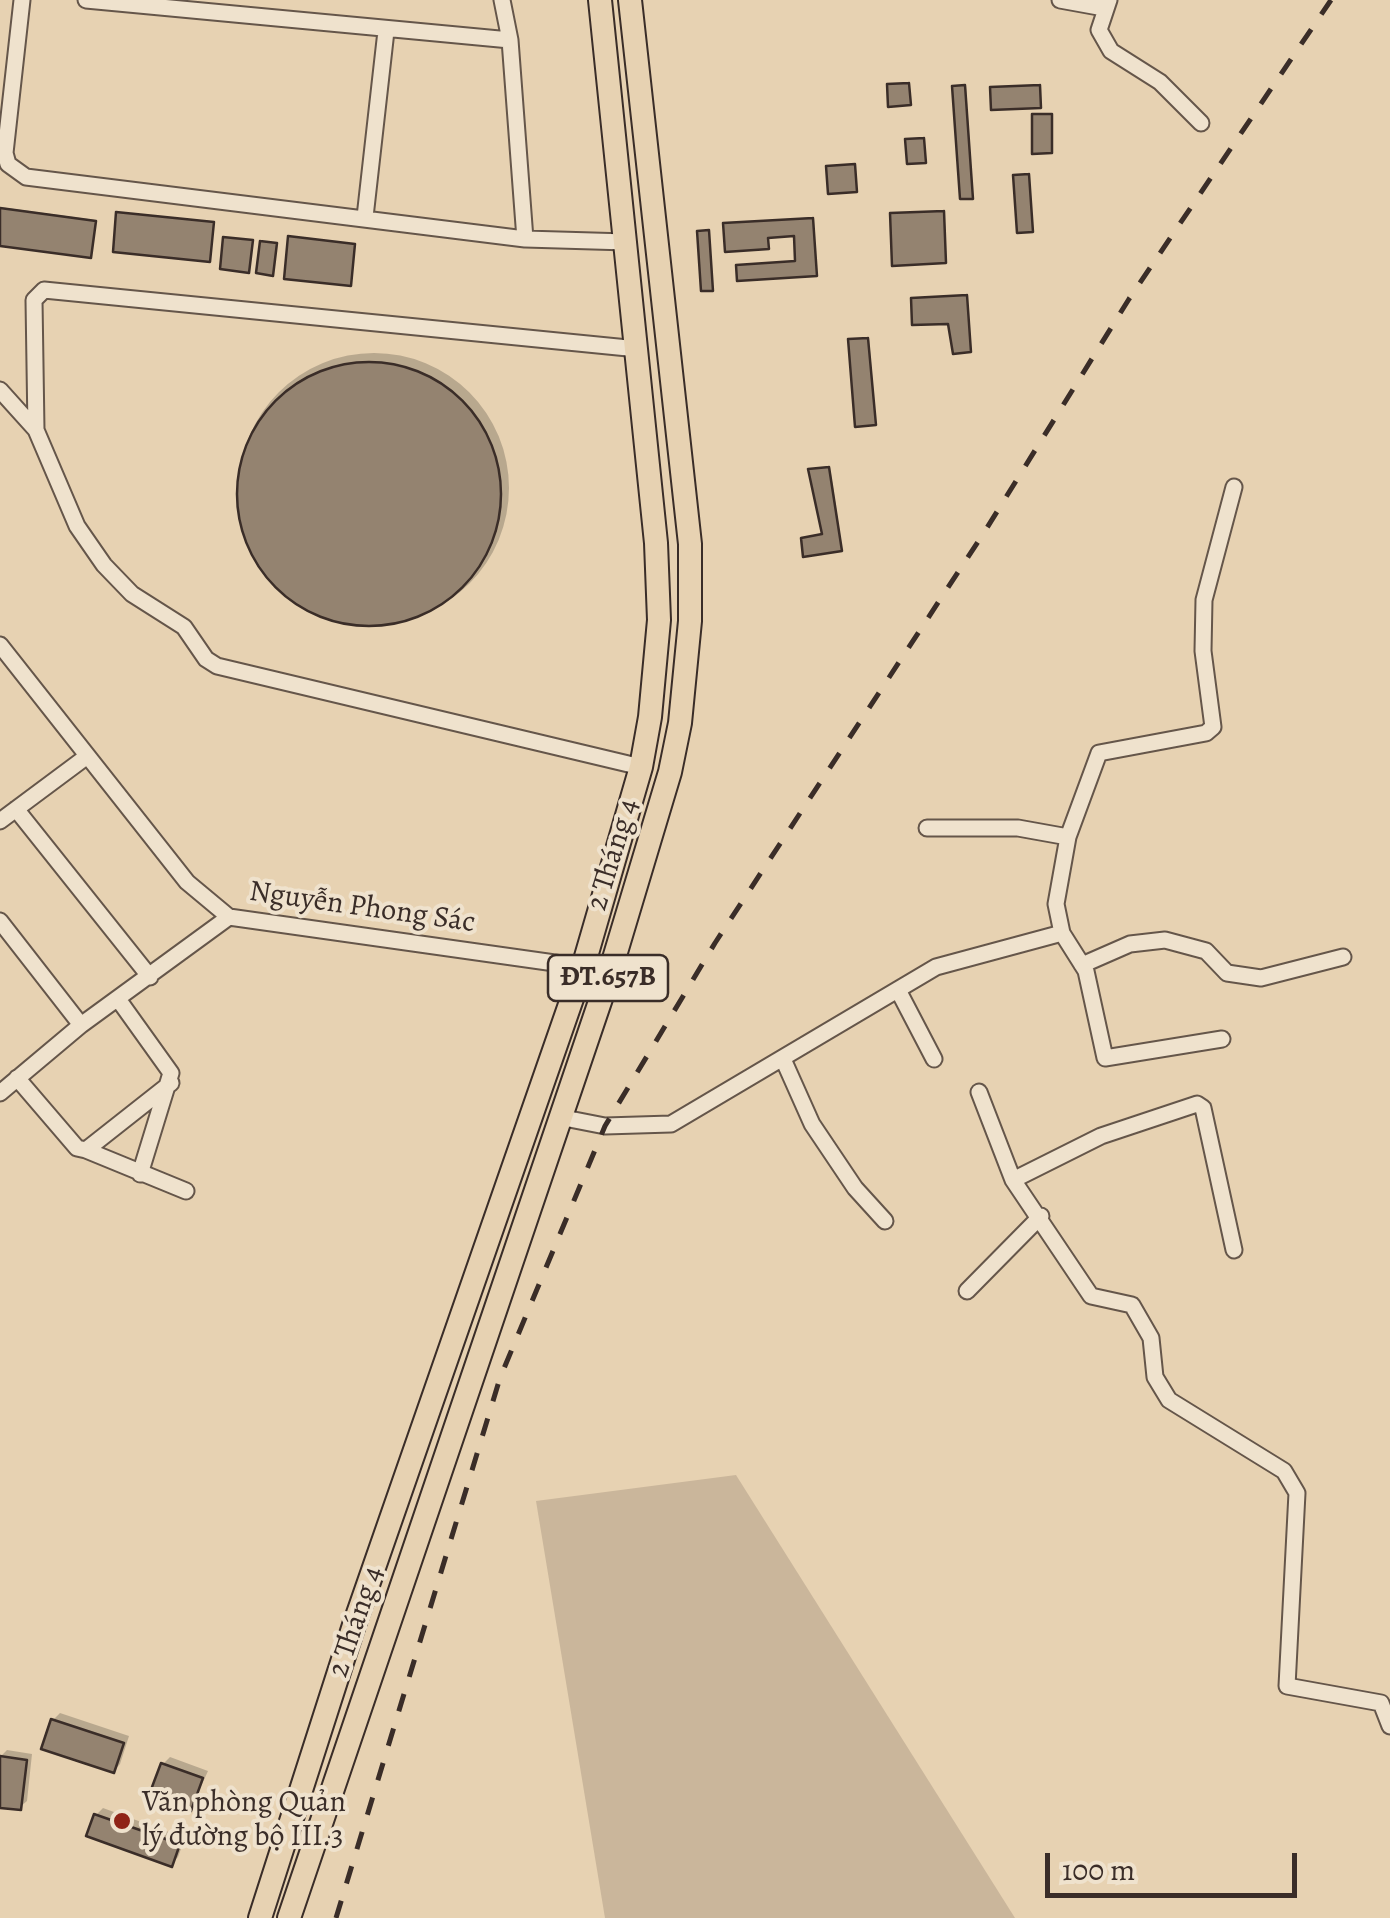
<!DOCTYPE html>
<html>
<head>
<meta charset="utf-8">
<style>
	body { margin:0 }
	#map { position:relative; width:1390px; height:1918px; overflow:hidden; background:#e7d2b2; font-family:Alegreya,serif }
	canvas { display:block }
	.scale { position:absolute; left:1045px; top:1853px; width:252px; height:45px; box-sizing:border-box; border:5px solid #3a2d28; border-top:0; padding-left:12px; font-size:30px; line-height:35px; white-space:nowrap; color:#3a2d28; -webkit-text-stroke:8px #efe2cd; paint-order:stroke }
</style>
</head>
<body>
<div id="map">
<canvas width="1390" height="1918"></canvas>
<div class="scale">100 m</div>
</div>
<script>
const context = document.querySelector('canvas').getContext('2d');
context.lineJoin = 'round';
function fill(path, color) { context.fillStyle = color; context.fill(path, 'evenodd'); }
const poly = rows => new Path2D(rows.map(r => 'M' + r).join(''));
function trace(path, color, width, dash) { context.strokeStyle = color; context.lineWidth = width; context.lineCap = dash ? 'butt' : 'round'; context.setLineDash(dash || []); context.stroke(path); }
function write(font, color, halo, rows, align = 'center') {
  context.font = font + ' Alegreya,serif'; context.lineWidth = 8; context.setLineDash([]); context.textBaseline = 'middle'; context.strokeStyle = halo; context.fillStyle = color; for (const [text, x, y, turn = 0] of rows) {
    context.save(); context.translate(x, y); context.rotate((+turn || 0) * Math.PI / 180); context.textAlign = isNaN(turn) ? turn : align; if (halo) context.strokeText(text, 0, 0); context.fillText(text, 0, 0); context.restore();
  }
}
const green = poly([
	[736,1475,1015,1918,605,1918,536,1501]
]);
const shadow = poly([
	[966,85,973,195,972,196,955,87],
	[0,207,96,220,91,254,0,243],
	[814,217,816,274,739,266,798,261,796,233,768,235,768,247,727,223],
	[869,338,876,421,875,423,852,339],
	'239 488a135 135 0 1 1 270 0a135 135 0 1 1-270 0Z',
	[830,467,842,547,841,549,803,538,824,534,812,469],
	[60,1713,129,1736,120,1764,114,1771,53,1720],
	[7,1750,32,1754,27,1801,20,1807,0,1805,0,1757],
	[170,1757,208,1771,191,1808,163,1764],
	[103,1808,185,1838,178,1857,171,1864,96,1815]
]);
const building = poly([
	[909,83,911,105,888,107,887,84,909,83],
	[965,85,973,199,960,199,952,86,965,85],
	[1040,85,1041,108,991,110,990,87,1040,85],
	[1032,114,1052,114,1052,153,1032,154,1032,114],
	[924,138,926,163,907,164,905,139,924,138],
	[855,164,857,192,828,194,826,166,855,164],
	[1029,174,1033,232,1017,233,1013,175,1029,174],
	[0,208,96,221,91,258,0,246,0,208],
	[944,211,946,263,892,266,890,213,944,211],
	[116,212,214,222,210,262,113,252,116,212],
	[813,218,817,276,737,281,736,265,795,261,794,236,768,238,769,249,725,252,723,223,813,218],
	[709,230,713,291,701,291,697,231,709,230],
	[288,236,355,244,351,286,284,279,288,236],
	[223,237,253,240,249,273,220,269,223,237],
	[260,241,277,243,273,276,256,273,260,241],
	[967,295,971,352,953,354,948,324,912,325,911,298,967,295],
	[868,338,876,425,855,427,848,339,868,338],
	'237 494a132 132 0 1 1 264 0a132 132 0 1 1-264 0Z',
	[829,467,842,551,803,557,801,538,822,534,808,469,829,467],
	[51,1719,124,1743,114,1773,41,1749,51,1719],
	[0,1756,27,1760,21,1810,0,1808,0,1756],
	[161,1763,203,1778,191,1811,149,1795,161,1763],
	[94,1814,180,1844,172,1867,86,1836,94,1814]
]);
const street = poly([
	[22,0,5,153,8,164,26,177,525,239],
	[86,0,510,40,525,239,627,242],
	[502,0,510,40],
	[1060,0,1104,8],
	[1109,0,1099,30,1111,51,1160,82,1201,123],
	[365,217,386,31],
	[0,390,36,430,77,526,104,565,132,594,184,627,206,659,217,666,641,767],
	[36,430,34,300,44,290,638,349],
	[0,645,187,882,229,917,583,967],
	[16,809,150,977],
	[0,821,86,757],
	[927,828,1018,828,1068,837],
	[0,921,81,1025],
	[1062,933,1056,904,1068,837,1099,753,1206,733,1213,727,1203,651,1204,600,1234,487],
	[1082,965,1130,944,1165,940,1206,951,1227,973,1261,978,1343,957],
	[898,990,934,1059],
	[118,999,171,1073,140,1174],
	[783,1059,812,1124,855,1188,885,1221],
	[17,1078,77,1148,86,1150,171,1083],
	[979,1092,1013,1180,1091,1296,1132,1305,1151,1338,1155,1377,1169,1400,1284,1471,1297,1493,1287,1686,1381,1703,1390,1726],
	[0,1093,81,1025,229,917],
	[559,1117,605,1126,671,1124,936,967,1062,933,1086,971,1105,1058,1222,1039],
	[86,1150,186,1191],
	[1013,1180,1101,1136,1197,1104,1203,1108,1234,1250],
	[967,1291,1041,1216]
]);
const primary = poly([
	[260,1918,354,1625,583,967,641,767,650,717,659,620,656,543,600,0],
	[289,1918,610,972,670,772,680,723,690,621,690,544,630,0]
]);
const rail = poly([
	[336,1918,500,1378,605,1126,715,943,985,531,1129,299,1331,0]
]);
const markers = [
	[122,1821,10,"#8f2418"]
];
const shields = [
	[608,978,120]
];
const shieldNames = [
	["ĐT.657B",608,978]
];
const streetNames = [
	["2 Tháng 4",614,855,-73],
	["Nguyễn Phong Sác",362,908,8],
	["2 Tháng 4",357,1622,-71]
];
const poiNames = [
	["Văn phòng Quản",142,1804],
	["lý đường bộ III.3",142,1838]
];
fill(green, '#cab69b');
fill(shadow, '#0003');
fill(building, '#948370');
trace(building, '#3a2d28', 2.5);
trace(street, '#65564a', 19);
trace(primary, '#3a2d28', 26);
trace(street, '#efe2cd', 15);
trace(primary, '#e7d2b2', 22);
trace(rail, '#3a2d28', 5, [18, 18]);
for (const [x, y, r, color] of markers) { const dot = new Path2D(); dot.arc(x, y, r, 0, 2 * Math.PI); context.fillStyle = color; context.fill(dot); trace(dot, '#efe2cd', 4); }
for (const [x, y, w] of shields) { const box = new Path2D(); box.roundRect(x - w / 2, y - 23, w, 46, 8); context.fillStyle = '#efe2cd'; context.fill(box); trace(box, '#3a2d28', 2.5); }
write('bold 28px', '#3a2d28', null, shieldNames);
write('30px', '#3a2d28', '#efe2cd', streetNames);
write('30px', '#3a2d28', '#efe2cd', poiNames, 'left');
</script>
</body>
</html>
